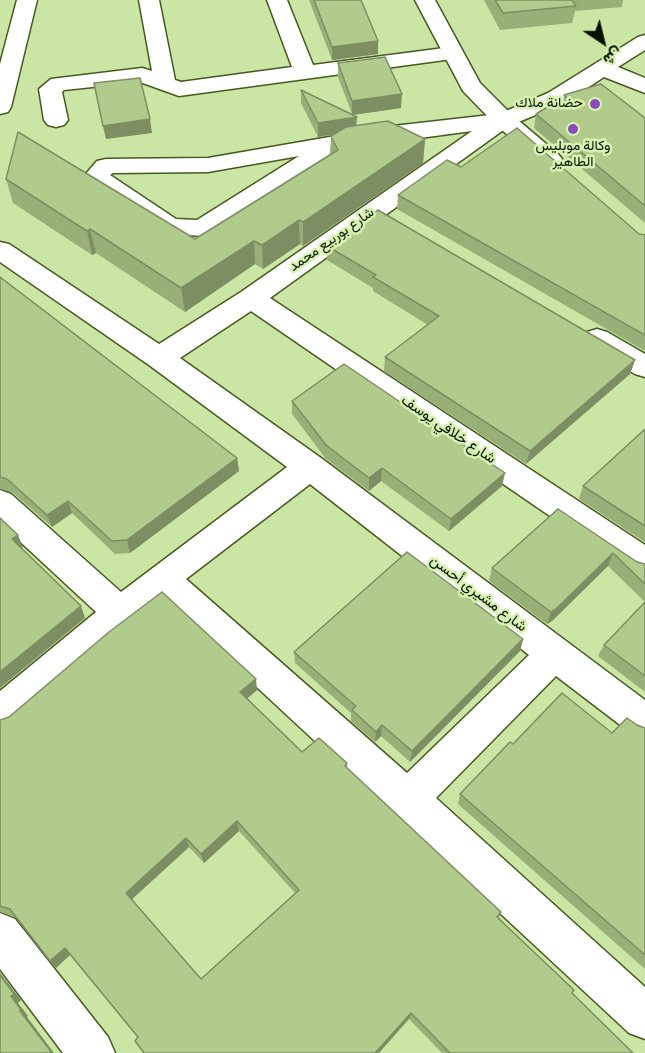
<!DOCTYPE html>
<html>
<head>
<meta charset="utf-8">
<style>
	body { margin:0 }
	#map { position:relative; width:645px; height:1053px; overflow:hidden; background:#cae5a4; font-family:"Titillium Web",Vazirmatn,sans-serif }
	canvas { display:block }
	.north { position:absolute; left:573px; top:12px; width:60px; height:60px; -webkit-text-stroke:4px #d7f2b1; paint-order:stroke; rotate:145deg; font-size:16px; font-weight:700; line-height:24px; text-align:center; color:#081000 }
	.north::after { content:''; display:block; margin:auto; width:21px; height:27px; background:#081000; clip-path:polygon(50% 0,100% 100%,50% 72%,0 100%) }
</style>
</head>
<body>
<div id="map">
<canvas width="645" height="1053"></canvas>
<div class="north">ش</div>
</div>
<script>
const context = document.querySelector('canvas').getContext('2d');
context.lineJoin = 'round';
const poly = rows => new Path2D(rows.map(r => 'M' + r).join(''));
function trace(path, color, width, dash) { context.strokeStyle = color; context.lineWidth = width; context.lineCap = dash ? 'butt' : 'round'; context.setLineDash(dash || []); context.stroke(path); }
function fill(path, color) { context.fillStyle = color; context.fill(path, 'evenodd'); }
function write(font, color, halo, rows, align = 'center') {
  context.font = font + ' "Titillium Web",Vazirmatn,sans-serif'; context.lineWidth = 5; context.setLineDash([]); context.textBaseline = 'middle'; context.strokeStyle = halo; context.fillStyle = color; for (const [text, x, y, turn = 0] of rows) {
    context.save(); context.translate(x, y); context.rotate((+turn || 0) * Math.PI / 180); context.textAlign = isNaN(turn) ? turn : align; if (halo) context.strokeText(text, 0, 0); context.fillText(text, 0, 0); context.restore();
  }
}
const minor = poly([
	[17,0,37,0,11,107,8,112,0,114,0,64,17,0],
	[139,0,159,0,175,80,181,82,292,67,267,0,287,0,313,65,452,47,460,48,463,53,460,58,452,59,179,96,140,82,64,90,62,92,68,120,64,125,56,127,48,125,44,120,39,89,51,79,142,68,152,71,139,0],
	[645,35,645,50,618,67,645,78,645,93,604,77,564,103,509,126,270,298,645,545,645,577,633,573,251,311,180,358,321,458,645,700,645,739,632,734,556,676,436,798,645,987,645,1039,629,1033,162,599,13,726,0,731,0,691,96,612,0,523,0,490,11,494,121,592,287,467,149,365,0,262,0,242,9,244,159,344,241,292,472,131,345,148,211,234,202,236,161,233,105,196,84,176,97,161,106,159,208,158,393,126,499,114,548,93,638,37,645,35],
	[299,156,197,220,176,219,110,175,113,173,208,172,299,156],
	[310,484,529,655,407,773,186,579,310,484],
	[597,329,607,332,645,354,645,377,635,374,587,346,583,339,587,332,597,329],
	[0,913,15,919,108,1037,115,1053,63,1053,0,969,0,913]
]);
const secondary = poly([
	[415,0,435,0,480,83,512,115,558,154,562,159,558,164,550,166,542,164,496,125,463,91,415,0]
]);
const wall = poly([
	[309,0,361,0,378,41,378,54,332,60],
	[484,0,623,0,622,7,575,11,572,23,500,30],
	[338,63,401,108,353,115,356,125,425,139,423,163,303,246,300,244,263,269,255,264,185,312,96,253,92,255,13,203,6,179,195,239,330,154,331,136,335,134,318,137,301,103,301,90,352,114,338,77],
	[564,95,645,118,645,223,534,128,536,114,563,102],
	[461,167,639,234,645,235,645,351,397,209,398,195],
	[327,246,635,360,630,374,526,464,384,371,385,357,428,325,373,291,373,288,327,260],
	[0,277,237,458,239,471,130,553,115,554,72,513,52,527,12,492,0,489],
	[292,401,502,486,449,531,381,481,369,491,326,459,292,414],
	[645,429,645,542,579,499,583,486],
	[558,509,637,562,645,564,645,692,598,656,604,645,645,602,608,566,552,621,547,624,489,581,492,568],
	[523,639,520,651,410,762,381,736,375,742,351,721,351,713,295,663,294,652],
	[257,690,247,698,302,752,347,763,347,768,501,912,499,918,572,993,633,1053,442,1053,409,1019,138,1038,70,955,56,968,16,918,0,912,0,720],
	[239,831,295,893,201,979,132,899,189,847,204,863],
	[637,725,645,728,645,969,458,804,460,794,513,744,612,733]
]);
const shadedWall = poly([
	[378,41,378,54,332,60,332,47],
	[402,94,401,108,352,115,352,101],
	[357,117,356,130,318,137,318,123],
	[150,119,152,133,106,139,103,126],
	[425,139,423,163,303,246,303,222],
	[299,220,300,244,263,269,262,245],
	[90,229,96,253,92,255,87,231],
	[254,241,255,264,185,312,181,288],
	[635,360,630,374,526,464,530,451],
	[237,458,239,471,130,553,127,540],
	[382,468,381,481,369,491,369,478],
	[505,473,502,486,449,531,451,519],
	[68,501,72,513,52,527,47,515],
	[18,535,23,547,17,551,12,539],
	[613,553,608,566,552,621,547,624,551,612],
	[81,606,85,618,0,688,0,672],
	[523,639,520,651,410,762,412,751],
	[256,679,257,690,242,703,240,692],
	[382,725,381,736,375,742,376,732],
	[237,821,239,831,204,863,201,854],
	[186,838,189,847,130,901,126,893],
	[65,948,70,955,56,968,50,961],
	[0,973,21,1000,18,1003,28,1016,27,1017,54,1053,52,1053,20,1011,11,996,0,975],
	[411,1013,409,1019,379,1053,375,1053]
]);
const building = poly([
	[314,0,361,0,378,41,332,47,314,0],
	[495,0,572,0,576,6,503,13,495,0],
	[385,57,402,94,352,101,338,63,385,57],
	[140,78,150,119,103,126,94,83,140,78],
	[601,84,645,118,645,206,536,114,547,107,569,100,564,95,601,84],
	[301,90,357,117,318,123,301,90],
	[388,121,425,139,303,222,299,220,262,245,254,241,181,288,90,229,87,231,6,179,18,132,195,239,338,150,331,136,346,127,388,121],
	[517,128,639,234,645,235,645,335,398,195,447,160,461,167,517,128],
	[378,210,635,360,530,451,385,357,439,316,373,277,376,275,327,246,378,210],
	[0,277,237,458,127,540,112,541,68,501,47,515,7,479,0,477,0,277],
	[344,364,505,473,451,519,382,468,369,478,326,445,292,401,344,364],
	[645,429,645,526,583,486,645,429],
	[558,509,637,562,645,564,645,584,613,553,556,609,551,612,492,568,558,509],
	[0,518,18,535,12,539,81,606,0,672,0,518],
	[407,552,523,639,412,751,382,725,376,732,352,710,356,706,351,702,294,652,407,552],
	[162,592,256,679,240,692,302,752,319,738,347,763,345,766,501,912,497,917,574,990,572,993,633,1053,450,1053,411,1013,375,1053,144,1053,135,1041,138,1037,65,948,50,961,10,909,0,906,0,720,9,717,109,632,162,592],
	[237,821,299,890,201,979,126,893,186,838,201,854,237,821],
	[645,602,645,676,604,645,645,602],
	[562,693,612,733,627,718,637,725,645,728,645,955,460,794,510,742,513,744,562,693],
	[0,975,14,994,11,996,21,1010,20,1011,52,1053,0,1053,0,975]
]);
const markers = [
	[595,104,6,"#8b4cc1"],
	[573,129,6,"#8b4cc1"]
];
const farPoinames = [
	["حضانة ملاك",583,104],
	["وكالة موبليس",573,147,"center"],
	["الطاهير",573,163,"center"]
];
const farStreetnames = [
	["شارع بوربيع محمد",332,240,-35]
];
const streetNames = [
	["شارع خلافي يوسف",448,430,34],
	["شارع مشيري أحسن",478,594,37]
];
trace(minor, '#455a1e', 3);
trace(secondary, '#455a1e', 3);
fill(minor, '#fff');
fill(secondary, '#fff');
fill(wall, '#98af78');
fill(shadedWall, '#7c8e62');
fill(building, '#b1cb8c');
trace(building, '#7c8e62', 1.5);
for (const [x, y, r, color] of markers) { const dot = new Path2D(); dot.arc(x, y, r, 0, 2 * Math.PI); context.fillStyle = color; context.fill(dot); trace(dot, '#d7f2b1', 2); }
write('14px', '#081000', '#d7f2b1', farPoinames, 'right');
write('14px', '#081000', '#d7f2b1', farStreetnames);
write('15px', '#081000', '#d7f2b1', streetNames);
</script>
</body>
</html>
